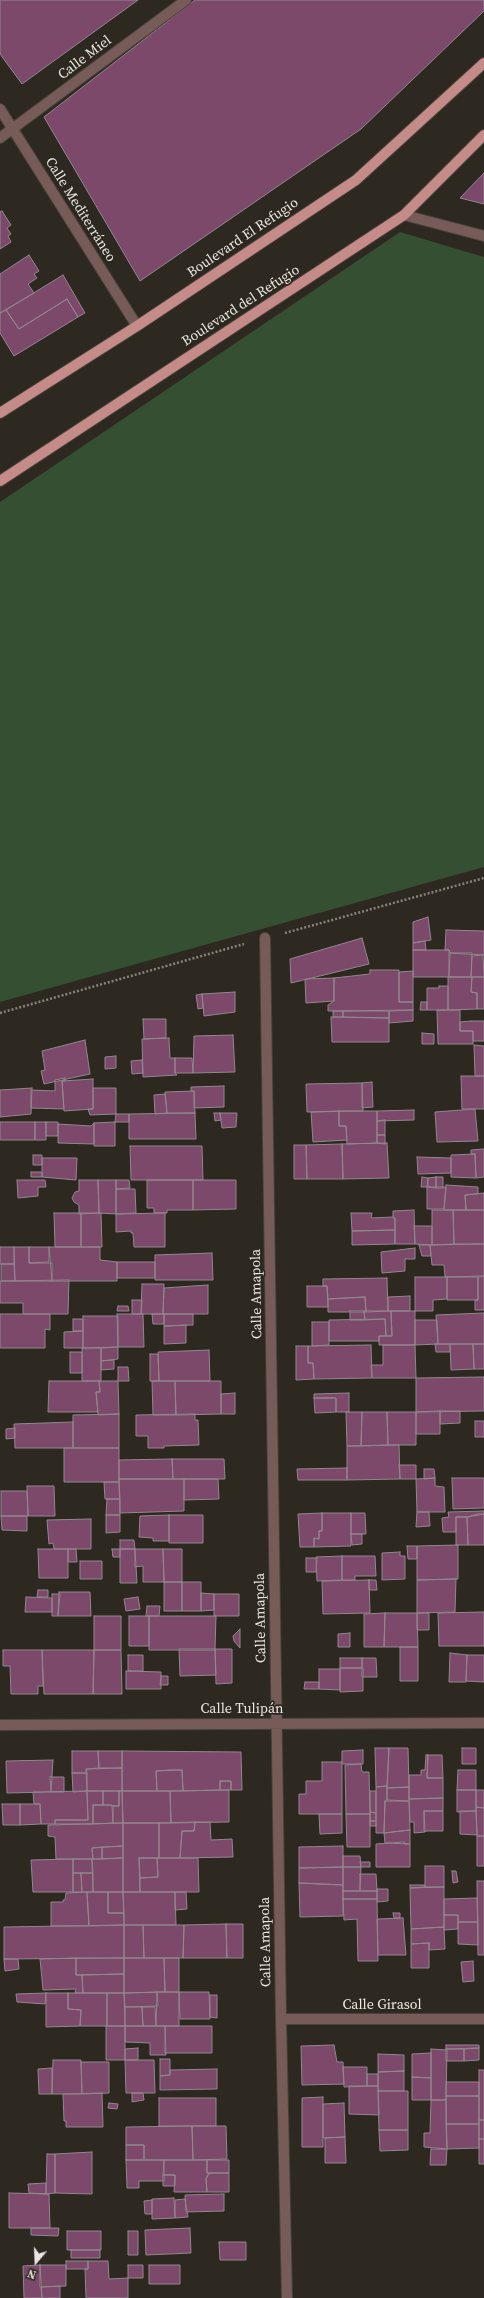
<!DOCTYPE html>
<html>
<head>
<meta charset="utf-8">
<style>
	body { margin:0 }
	#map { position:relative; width:484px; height:2298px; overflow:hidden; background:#2d2820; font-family:"Source Serif 4",serif }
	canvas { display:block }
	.north { position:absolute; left:16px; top:2242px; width:40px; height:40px; -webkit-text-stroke:3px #2d2820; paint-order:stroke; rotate:199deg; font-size:11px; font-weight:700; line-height:16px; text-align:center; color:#eae6e1 }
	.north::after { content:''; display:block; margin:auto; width:14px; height:18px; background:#eae6e1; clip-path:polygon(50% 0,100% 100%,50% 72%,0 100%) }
</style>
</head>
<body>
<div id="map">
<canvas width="484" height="2298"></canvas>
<div class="north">N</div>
</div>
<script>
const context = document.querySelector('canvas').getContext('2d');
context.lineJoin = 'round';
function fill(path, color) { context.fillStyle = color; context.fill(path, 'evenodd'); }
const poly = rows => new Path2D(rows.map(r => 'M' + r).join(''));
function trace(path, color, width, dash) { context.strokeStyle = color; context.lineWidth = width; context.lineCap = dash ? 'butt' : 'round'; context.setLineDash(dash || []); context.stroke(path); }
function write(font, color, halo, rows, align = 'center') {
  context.font = font + ' "Source Serif 4",serif'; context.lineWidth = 3.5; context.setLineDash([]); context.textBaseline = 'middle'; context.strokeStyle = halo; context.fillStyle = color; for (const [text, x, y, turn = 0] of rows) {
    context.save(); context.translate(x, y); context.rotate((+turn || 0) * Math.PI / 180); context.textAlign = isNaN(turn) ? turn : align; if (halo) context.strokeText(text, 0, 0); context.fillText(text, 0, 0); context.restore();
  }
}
const green = poly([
	[400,232,484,257,484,867,0,1002,0,502]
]);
const building = poly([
	[0,0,138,0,22,84,0,54,0,0],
	[195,0,484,0,484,11,361,129,140,281,44,117,195,0],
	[484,173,484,204,460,198,484,173],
	[2,211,11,225,7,228,11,234,8,236,11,242,0,249,0,212,2,211],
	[29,255,39,271,34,274,37,278,28,284,34,293,0,313,0,274,29,255],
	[63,275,85,313,78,317,67,299,19,329,6,310,63,275],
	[67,299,78,317,14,356,0,333,0,313,6,310,19,329,67,299],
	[428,917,431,940,413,943,413,922,428,917],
	[446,930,484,931,484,955,450,953,449,950,445,950,446,930],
	[362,938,369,964,291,983,290,959,362,938],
	[425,941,426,950,413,950,413,943,425,941],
	[413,950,449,950,449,977,413,977,413,950],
	[450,953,472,953,471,977,449,977,450,953],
	[483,955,484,977,471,977,472,956,483,955],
	[370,970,399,970,399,1002,413,1002,413,1010,328,1011,328,1005,334,1001,334,978,370,974,370,970],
	[413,971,413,1002,399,1002,399,972,413,971],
	[448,977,472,977,471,992,477,993,477,1009,448,1010,448,977],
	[472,977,484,977,484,1009,477,1009,477,993,471,992,472,977],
	[334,978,334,1001,306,1003,305,979,334,978],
	[439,986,448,986,448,1010,427,1010,427,988,439,988,439,986],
	[235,992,235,1012,204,1016,202,994,235,992],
	[202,994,203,1008,198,1009,196,995,202,994],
	[421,1002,427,1002,427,1010,420,1010,421,1002],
	[413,1010,413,1021,389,1023,389,1011,413,1010],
	[437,1010,460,1010,460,1031,473,1031,473,1044,438,1044,437,1010],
	[333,1011,343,1011,343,1017,333,1017,333,1011],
	[343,1011,389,1011,389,1018,343,1017,343,1011],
	[331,1017,389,1018,389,1042,332,1042,331,1017],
	[143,1019,166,1019,166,1038,144,1039,143,1019],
	[471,1021,484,1021,484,1041,473,1041,473,1031,460,1031,460,1022,471,1021],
	[422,1033,434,1034,434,1044,422,1044,422,1033],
	[233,1035,235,1072,193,1073,194,1036,233,1035],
	[169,1038,170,1058,175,1058,175,1073,177,1075,143,1077,142,1039,169,1038],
	[85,1040,90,1074,44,1084,41,1071,45,1070,42,1051,85,1040],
	[474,1045,484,1046,484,1076,475,1076,474,1045],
	[116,1056,116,1068,105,1069,105,1057,116,1056],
	[175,1058,192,1058,193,1073,175,1073,175,1058],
	[142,1060,143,1073,132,1074,131,1061,142,1060],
	[461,1076,484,1076,484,1109,462,1109,461,1076],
	[65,1078,65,1081,62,1081,64,1109,31,1108,31,1090,55,1091,55,1080,65,1078],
	[93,1079,93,1109,64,1111,62,1081,93,1079],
	[372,1082,373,1107,362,1108,362,1083,372,1082],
	[362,1083,363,1111,307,1112,306,1084,362,1083],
	[224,1086,224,1107,194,1108,194,1091,191,1091,191,1087,224,1086],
	[32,1088,31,1114,0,1117,0,1090,32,1088],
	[93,1088,116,1088,116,1114,90,1115,88,1109,93,1109,93,1088],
	[194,1091,195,1113,167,1113,165,1092,194,1091],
	[165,1094,167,1113,155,1114,154,1095,165,1094],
	[475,1109,478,1141,437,1142,435,1112,475,1109],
	[414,1110,414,1120,377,1121,377,1111,414,1110],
	[339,1111,377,1111,377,1143,347,1144,346,1126,339,1126,339,1111],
	[339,1111,339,1126,346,1126,347,1140,313,1142,311,1112,339,1111],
	[195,1113,196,1139,129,1139,129,1114,195,1113],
	[214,1113,220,1113,221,1120,215,1121,214,1113],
	[220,1113,237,1113,236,1127,222,1128,220,1113],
	[116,1114,129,1114,129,1122,115,1122,116,1114],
	[385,1120,385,1135,377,1135,377,1121,385,1120],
	[0,1122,35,1122,35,1140,0,1140,0,1122],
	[35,1122,46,1122,46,1140,35,1140,35,1122],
	[46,1122,58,1122,58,1136,46,1136,46,1122],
	[115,1122,115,1146,94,1146,94,1123,115,1122],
	[94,1123,94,1144,58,1143,58,1124,91,1126,94,1123],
	[377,1135,385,1135,385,1144,377,1143,377,1135],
	[387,1143,389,1178,343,1179,342,1144,387,1143],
	[342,1144,343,1179,307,1179,306,1145,342,1144],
	[294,1145,306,1145,307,1179,294,1179,294,1145],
	[130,1146,202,1146,203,1180,131,1180,130,1146],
	[484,1149,484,1177,476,1178,475,1154,471,1154,471,1150,484,1149],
	[475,1154,476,1178,451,1177,451,1155,475,1154],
	[33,1155,42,1155,42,1165,33,1165,33,1155],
	[417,1157,451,1158,451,1173,418,1174,417,1157],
	[42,1158,77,1158,76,1180,42,1177,42,1158],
	[31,1172,42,1172,42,1177,31,1177,31,1172],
	[422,1177,428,1178,427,1187,421,1187,422,1177],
	[436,1177,443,1177,443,1188,436,1188,436,1177],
	[436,1177,436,1188,428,1187,428,1178,436,1177],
	[17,1180,45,1180,46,1187,38,1187,38,1196,18,1198,17,1180],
	[79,1180,98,1180,99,1213,79,1214,79,1205,74,1202,72,1198,75,1192,79,1191,79,1180],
	[98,1180,116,1180,116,1214,99,1213,98,1180],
	[116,1180,129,1180,130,1188,116,1189,116,1180],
	[147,1180,193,1180,193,1210,167,1210,167,1213,154,1213,154,1208,147,1208,147,1180],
	[193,1180,236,1180,236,1209,193,1210,193,1180],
	[446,1185,478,1187,478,1194,465,1195,466,1210,444,1210,446,1185],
	[427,1187,446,1187,444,1209,427,1209,427,1187],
	[116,1189,135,1189,136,1213,116,1214,116,1189],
	[484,1193,484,1210,466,1210,465,1195,484,1193],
	[414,1210,415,1244,395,1244,395,1218,393,1218,393,1211,414,1210],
	[432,1210,453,1210,454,1244,432,1245,432,1210],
	[453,1210,484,1210,484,1244,454,1244,453,1210],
	[54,1213,81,1213,81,1247,55,1247,54,1213],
	[81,1213,101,1213,102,1247,81,1247,81,1213],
	[165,1213,165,1247,134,1247,133,1233,131,1233,131,1231,116,1232,116,1214,165,1213],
	[351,1213,372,1213,371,1218,393,1217,395,1218,395,1230,352,1231,351,1213],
	[414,1226,432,1226,432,1245,415,1244,414,1226],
	[395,1230,395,1244,352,1245,352,1231,395,1230],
	[478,1244,484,1244,484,1276,445,1277,444,1265,432,1265,430,1245,478,1244],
	[419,1245,430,1245,431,1256,422,1256,419,1245],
	[0,1247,14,1247,14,1264,0,1264,0,1247],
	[14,1247,29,1247,29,1263,52,1263,52,1281,15,1281,14,1247],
	[29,1247,49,1247,49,1262,29,1263,29,1247],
	[49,1247,100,1247,100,1260,117,1262,117,1281,52,1281,49,1247],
	[415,1248,415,1259,405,1259,405,1271,382,1273,381,1252,415,1248],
	[212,1253,213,1280,155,1280,155,1255,212,1253],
	[117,1262,155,1262,155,1278,117,1278,117,1262],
	[1,1264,14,1264,15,1281,1,1281,1,1264],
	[484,1276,484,1310,475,1310,475,1300,478,1300,478,1277,484,1276],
	[415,1277,447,1277,447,1299,433,1300,433,1311,415,1311,415,1277],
	[447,1277,478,1277,478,1300,447,1300,447,1277],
	[387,1278,388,1311,366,1312,365,1297,328,1299,327,1286,323,1286,323,1279,387,1278],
	[69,1280,68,1314,23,1314,23,1303,0,1303,0,1281,69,1280],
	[142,1284,164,1284,163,1314,141,1314,142,1284],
	[208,1285,208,1314,163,1314,164,1288,208,1285],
	[307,1286,327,1286,328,1307,307,1307,307,1286],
	[410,1296,410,1311,388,1311,388,1297,410,1296],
	[365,1297,366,1312,328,1312,328,1299,365,1297],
	[132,1300,142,1300,141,1314,132,1314,132,1300],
	[118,1306,128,1306,129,1311,117,1311,118,1306],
	[350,1311,364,1311,365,1320,350,1320,350,1311],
	[364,1311,391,1311,392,1336,386,1336,385,1319,365,1320,364,1311],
	[391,1311,415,1311,415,1345,379,1345,379,1336,392,1336,391,1311],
	[484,1313,484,1344,438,1344,436,1315,484,1313],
	[0,1314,50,1314,50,1330,45,1329,45,1348,0,1348,0,1314],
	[117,1314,143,1314,144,1347,118,1347,117,1314],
	[152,1314,164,1314,164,1324,153,1324,152,1314],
	[164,1314,193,1314,193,1325,164,1326,164,1314],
	[83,1316,118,1316,118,1347,83,1348,83,1316],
	[73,1319,83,1319,83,1331,73,1331,73,1319],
	[385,1319,386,1336,379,1336,379,1341,329,1341,329,1320,385,1319],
	[415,1320,437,1320,438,1344,415,1345,415,1320],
	[312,1322,329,1322,329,1345,312,1346,312,1322],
	[186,1325,186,1343,164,1344,164,1326,186,1325],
	[83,1331,83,1348,64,1348,64,1332,83,1331],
	[435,1344,450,1344,450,1352,436,1352,435,1344],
	[450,1344,473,1344,474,1369,451,1370,450,1344],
	[473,1344,484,1344,484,1369,474,1369,473,1344],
	[371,1345,372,1378,314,1379,313,1363,308,1363,308,1346,371,1345],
	[383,1345,415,1345,416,1378,372,1378,371,1365,383,1365,383,1345],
	[296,1346,308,1346,308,1363,313,1363,314,1379,296,1380,296,1346],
	[118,1347,118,1359,101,1361,101,1348,118,1347],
	[82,1348,101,1348,101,1381,82,1381,82,1348],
	[209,1350,210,1381,159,1381,158,1352,209,1350],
	[70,1352,82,1352,82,1373,70,1373,70,1352],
	[150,1354,158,1354,159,1381,150,1381,150,1354],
	[114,1360,114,1369,101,1370,101,1361,114,1360],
	[118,1367,128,1367,129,1381,118,1381,118,1367],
	[484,1377,484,1411,416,1412,416,1378,484,1377],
	[49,1381,99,1381,100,1392,96,1392,98,1412,48,1412,49,1381],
	[99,1381,118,1381,119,1414,98,1415,96,1392,100,1392,99,1381],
	[152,1381,175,1381,176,1415,153,1415,152,1381],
	[175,1381,221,1381,221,1414,176,1415,175,1381],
	[235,1393,235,1414,221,1414,221,1394,235,1393],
	[349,1393,349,1412,336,1412,336,1398,314,1398,314,1394,349,1393],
	[314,1398,336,1398,336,1412,315,1413,314,1398],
	[440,1411,460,1411,460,1423,440,1424,440,1411],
	[440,1411,440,1434,416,1434,416,1412,440,1411],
	[346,1412,362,1412,361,1446,347,1446,346,1412],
	[362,1412,387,1412,388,1445,361,1446,362,1412],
	[387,1412,416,1412,416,1445,388,1445,387,1412],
	[119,1414,119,1448,73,1448,73,1415,119,1414],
	[195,1414,195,1420,198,1420,199,1445,164,1446,164,1448,148,1448,148,1436,136,1436,136,1415,195,1414],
	[475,1421,484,1421,484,1437,475,1437,475,1421],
	[73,1422,73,1448,15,1448,14,1424,73,1422],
	[15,1428,15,1438,6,1439,6,1429,15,1428],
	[399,1445,400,1479,347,1480,347,1446,399,1445],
	[64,1448,119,1448,119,1482,64,1482,64,1448],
	[172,1459,224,1459,225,1479,173,1479,172,1459],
	[172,1459,173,1479,119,1479,119,1460,172,1459],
	[399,1465,416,1465,416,1479,400,1479,399,1465],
	[347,1468,347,1480,298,1480,297,1469,347,1468],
	[424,1469,434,1469,435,1478,424,1479,424,1469],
	[435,1478,435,1486,444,1487,445,1512,417,1512,416,1479,435,1478],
	[452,1478,484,1478,484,1508,453,1509,452,1478],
	[119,1479,184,1479,184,1511,120,1513,119,1479],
	[184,1479,218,1479,219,1499,184,1500,184,1479],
	[104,1482,119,1482,120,1499,105,1499,104,1482],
	[27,1486,54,1486,55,1516,28,1516,27,1486],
	[1,1491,27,1491,28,1516,1,1516,1,1491],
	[107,1499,120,1499,120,1515,106,1515,107,1499],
	[484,1511,484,1514,467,1517,456,1517,456,1532,443,1532,442,1518,449,1517,448,1512,484,1511],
	[417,1512,429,1512,430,1526,416,1527,417,1512],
	[322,1513,351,1513,351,1546,314,1547,314,1538,319,1539,319,1531,322,1531,322,1513],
	[322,1513,322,1531,319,1531,319,1539,314,1538,314,1547,300,1547,298,1514,322,1513],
	[351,1513,365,1513,366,1534,351,1534,351,1513],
	[478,1514,484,1514,484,1545,468,1545,467,1517,478,1514],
	[106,1515,120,1515,120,1532,106,1533,106,1515],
	[169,1515,203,1515,203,1543,169,1543,169,1515],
	[169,1515,169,1541,153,1541,153,1538,139,1537,140,1516,169,1515],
	[1,1516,27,1516,27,1531,2,1530,1,1516],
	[456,1517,467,1517,468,1545,456,1545,456,1517],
	[91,1519,91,1549,54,1549,53,1543,49,1544,47,1520,91,1519],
	[351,1534,362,1534,362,1544,352,1545,351,1534],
	[120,1540,134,1540,135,1549,120,1549,120,1540],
	[458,1545,458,1579,417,1580,417,1546,458,1545],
	[407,1546,417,1546,417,1559,408,1559,407,1546],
	[38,1549,68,1549,68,1578,39,1578,38,1549],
	[68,1549,76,1549,77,1562,68,1562,68,1549],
	[112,1549,120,1549,120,1557,113,1557,112,1549],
	[120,1549,135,1549,137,1583,120,1583,120,1549],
	[135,1549,163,1549,164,1582,143,1582,143,1566,135,1567,135,1549],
	[163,1549,182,1549,182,1582,164,1582,163,1549],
	[400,1552,400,1556,405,1556,405,1579,382,1580,382,1553,400,1552],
	[342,1556,375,1556,376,1576,355,1576,355,1580,342,1580,342,1556],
	[342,1556,342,1580,317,1581,316,1557,342,1556],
	[306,1558,317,1558,316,1572,306,1572,306,1558],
	[80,1561,102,1561,102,1579,80,1579,80,1561],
	[456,1579,455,1612,417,1613,417,1580,456,1579],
	[369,1580,376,1580,377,1590,369,1590,369,1580],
	[369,1580,370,1613,323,1614,322,1581,369,1580],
	[164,1582,182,1582,182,1611,164,1611,164,1582],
	[182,1582,201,1582,201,1611,182,1611,182,1582],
	[38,1590,48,1590,48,1597,37,1597,38,1590],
	[59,1592,90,1592,91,1616,58,1616,59,1592],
	[201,1593,214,1594,214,1610,201,1611,201,1593],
	[52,1594,60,1594,58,1616,52,1616,52,1594],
	[214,1594,239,1594,239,1616,214,1616,214,1594],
	[26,1597,52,1598,52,1612,25,1612,26,1597],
	[138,1597,140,1609,126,1611,124,1599,138,1597],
	[147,1606,160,1606,159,1616,146,1616,147,1606],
	[484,1612,484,1646,439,1646,438,1613,484,1612],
	[385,1613,417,1613,418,1647,384,1647,385,1613],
	[385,1613,384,1647,364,1647,364,1614,385,1613],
	[417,1613,429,1613,429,1630,417,1630,417,1613],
	[94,1616,121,1616,121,1650,94,1650,94,1616],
	[129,1616,149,1616,149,1646,129,1646,129,1616],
	[149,1616,216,1616,215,1650,149,1650,149,1616],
	[240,1629,240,1648,234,1641,233,1636,240,1629],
	[350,1633,350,1647,338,1647,338,1634,350,1633],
	[400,1647,418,1647,418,1681,400,1681,400,1647],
	[179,1649,215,1649,216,1675,180,1676,179,1649],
	[215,1649,232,1649,232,1683,216,1684,215,1649],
	[3,1650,42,1650,43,1686,38,1686,38,1694,11,1694,10,1666,3,1666,3,1650],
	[42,1650,94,1650,93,1694,44,1694,42,1650],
	[94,1650,121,1650,122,1694,93,1694,94,1650],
	[450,1653,467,1655,466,1682,449,1682,450,1653],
	[128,1655,143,1655,143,1671,128,1671,128,1655],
	[467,1655,484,1655,484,1682,466,1681,467,1655],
	[340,1658,362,1658,362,1668,340,1668,340,1658],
	[362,1658,376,1658,377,1677,362,1677,362,1658],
	[340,1668,363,1668,363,1691,340,1692,340,1668],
	[319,1669,340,1669,340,1690,319,1689,319,1669],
	[126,1671,161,1672,161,1689,126,1689,126,1671],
	[161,1676,168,1676,168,1685,160,1685,161,1676],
	[305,1682,319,1682,319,1689,304,1689,305,1682],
	[375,1748,389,1748,387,1786,376,1787,375,1748],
	[389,1748,408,1748,409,1787,387,1788,389,1748],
	[462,1748,476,1748,476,1764,462,1764,462,1748],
	[363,1750,363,1764,342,1764,342,1751,363,1750],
	[72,1751,98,1751,99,1768,86,1769,87,1773,72,1773,72,1751],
	[98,1751,122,1751,122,1768,99,1768,98,1751],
	[122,1751,241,1752,242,1790,231,1790,231,1781,220,1781,220,1790,183,1791,182,1770,170,1770,156,1771,157,1791,122,1791,122,1751],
	[426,1755,428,1755,427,1778,443,1778,443,1798,409,1799,409,1775,421,1775,421,1770,425,1770,426,1755],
	[428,1755,442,1755,443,1778,427,1778,428,1755],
	[53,1760,51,1792,7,1793,6,1761,53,1760],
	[322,1762,342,1762,342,1814,299,1814,299,1794,306,1794,306,1781,322,1781,322,1762],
	[361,1764,362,1772,369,1772,370,1814,346,1814,345,1765,361,1764],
	[122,1768,122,1791,87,1791,86,1769,122,1768],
	[182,1770,183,1791,157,1791,156,1771,182,1770],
	[458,1770,476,1770,476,1790,457,1790,458,1770],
	[72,1773,87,1773,87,1791,73,1792,72,1773],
	[50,1777,64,1777,64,1792,51,1792,50,1777],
	[220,1781,231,1781,231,1790,220,1790,220,1781],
	[387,1786,387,1800,385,1801,384,1833,376,1833,376,1787,387,1786],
	[409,1787,409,1801,387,1800,387,1788,409,1787],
	[229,1790,229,1822,171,1823,170,1791,229,1790],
	[457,1790,476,1790,476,1811,457,1812,457,1790],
	[476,1790,484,1790,484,1808,476,1807,476,1790],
	[87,1791,103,1791,103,1805,93,1805,93,1824,55,1824,55,1820,88,1820,87,1791],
	[87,1791,88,1820,55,1820,55,1824,41,1824,40,1804,34,1804,33,1792,87,1791],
	[103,1791,119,1791,119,1806,103,1805,103,1791],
	[119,1791,122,1791,123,1823,113,1823,113,1806,119,1806,119,1791],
	[122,1791,170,1791,171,1823,123,1823,122,1791],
	[370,1791,376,1791,376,1813,370,1812,370,1791],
	[443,1798,443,1811,424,1811,425,1832,414,1833,414,1822,410,1822,409,1799,443,1798],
	[385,1801,409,1801,410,1830,384,1833,385,1801],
	[2,1804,20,1804,20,1825,3,1825,2,1804],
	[20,1804,40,1804,41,1824,20,1825,20,1804],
	[93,1805,112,1805,113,1823,93,1824,93,1805],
	[476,1807,484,1808,484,1836,477,1836,476,1807],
	[424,1811,443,1811,443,1831,424,1831,424,1811],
	[460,1811,476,1811,477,1835,460,1834,460,1811],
	[370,1812,376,1813,376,1821,370,1821,370,1812],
	[319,1814,342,1814,342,1833,320,1834,319,1814],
	[346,1814,370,1814,370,1847,347,1847,346,1814],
	[370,1821,376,1821,376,1826,370,1826,370,1821],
	[195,1822,210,1822,211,1840,232,1839,233,1857,180,1858,182,1831,194,1831,195,1822],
	[195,1822,194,1831,182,1831,180,1858,159,1858,159,1823,195,1822],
	[123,1823,123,1846,92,1848,93,1859,56,1859,55,1837,48,1836,48,1825,123,1823],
	[123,1823,159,1823,159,1858,139,1858,140,1892,123,1892,123,1823],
	[410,1830,410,1844,385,1843,384,1833,410,1830],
	[477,1836,484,1836,484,1866,477,1866,477,1836],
	[404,1842,404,1844,410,1844,410,1867,376,1867,376,1844,404,1842],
	[123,1846,123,1858,102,1859,102,1847,123,1846],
	[343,1846,343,1867,299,1868,299,1847,343,1846],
	[102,1847,102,1859,93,1859,92,1848,102,1847],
	[343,1856,360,1856,361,1867,343,1867,343,1856],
	[123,1858,123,1892,93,1892,92,1859,123,1858],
	[139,1858,157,1858,158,1877,140,1878,139,1858],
	[157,1858,198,1858,199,1892,140,1892,140,1878,158,1877,157,1858],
	[73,1859,92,1859,93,1873,73,1873,73,1859],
	[73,1859,73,1892,33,1892,31,1860,73,1859],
	[360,1862,370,1862,370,1867,361,1867,360,1862],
	[425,1866,444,1866,444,1887,425,1887,425,1866],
	[343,1867,361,1867,360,1891,343,1891,343,1867],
	[343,1867,343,1885,299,1883,299,1868,343,1867],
	[452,1871,456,1871,458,1882,453,1883,452,1871],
	[73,1873,81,1873,82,1892,73,1892,73,1873],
	[81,1873,93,1873,93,1892,82,1892,81,1873],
	[360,1874,376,1874,377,1891,360,1891,360,1874],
	[477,1881,484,1881,484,1955,478,1955,477,1881],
	[299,1883,343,1885,343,1916,300,1917,299,1883],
	[410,1885,425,1885,425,1887,410,1888,410,1885],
	[444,1887,444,1927,411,1929,410,1888,444,1887],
	[377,1889,388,1889,388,1901,377,1902,377,1889],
	[343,1891,377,1891,377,1899,343,1899,343,1891],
	[87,1892,108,1892,108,1913,124,1913,124,1925,89,1926,87,1892],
	[87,1892,89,1926,51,1926,51,1902,63,1902,63,1900,65,1900,66,1893,87,1892],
	[108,1892,123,1892,124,1913,108,1913,108,1892],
	[123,1892,175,1892,176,1925,124,1925,123,1892],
	[175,1892,186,1892,187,1909,175,1910,175,1892],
	[477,1898,478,1922,458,1922,458,1915,444,1915,444,1899,477,1898],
	[343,1899,377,1899,378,1961,358,1961,357,1919,344,1920,343,1899],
	[393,1913,400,1913,400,1918,394,1918,393,1913],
	[444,1915,458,1915,458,1929,444,1930,444,1915],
	[403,1918,406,1955,378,1955,377,1919,403,1918],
	[458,1922,478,1922,478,1945,458,1944,458,1922],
	[226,1924,243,1924,243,1958,227,1958,226,1924],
	[226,1924,227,1958,183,1958,184,1925,226,1924],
	[124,1925,143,1925,144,1958,124,1958,124,1925],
	[124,1925,124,1958,4,1959,4,1927,124,1925],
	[143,1925,184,1925,183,1958,144,1958,143,1925],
	[444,1927,445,1949,429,1950,429,1943,411,1944,411,1929,444,1927],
	[429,1943,429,1968,411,1968,411,1944,429,1943],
	[76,1958,124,1958,124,1974,76,1975,76,1958],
	[76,1958,76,1975,82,1975,83,1993,75,1993,76,1989,43,1990,40,1959,76,1958],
	[124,1958,164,1958,165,1992,124,1993,124,1958],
	[164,1958,179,1958,179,1992,165,1992,164,1958],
	[4,1959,18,1959,19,1969,5,1971,4,1959],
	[473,1961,474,1981,463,1982,461,1962,473,1961],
	[124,1974,124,1993,83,1993,82,1975,124,1974],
	[157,1992,158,2006,125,2007,124,1993,157,1992],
	[157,1992,179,1992,179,2026,156,2026,157,1992],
	[179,1992,209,1992,210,2019,180,2019,179,1992],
	[46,1993,45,2004,17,2002,16,1994,46,1993],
	[46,1993,68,1993,68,2009,81,2010,80,2026,46,2027,46,1993],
	[68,1993,107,1993,107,2026,80,2026,81,2010,68,2009,68,1993],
	[107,1993,124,1993,125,2026,107,2026,107,1993],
	[210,1995,217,1995,217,2018,210,2017,210,1995],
	[125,2007,142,2007,143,2026,125,2026,125,2007],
	[142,2007,155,2007,156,2026,143,2026,142,2007],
	[106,2026,125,2026,125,2060,106,2060,106,2026],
	[125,2026,165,2026,166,2055,150,2055,150,2043,125,2042,125,2026],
	[165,2026,212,2026,212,2053,165,2053,165,2026],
	[334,2045,337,2062,343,2062,344,2084,302,2085,301,2046,334,2045],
	[446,2045,479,2045,479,2048,446,2049,446,2045],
	[138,2048,138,2060,125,2060,125,2049,138,2048],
	[479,2048,479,2060,464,2061,464,2049,479,2048],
	[431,2049,447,2050,446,2100,431,2100,431,2049],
	[446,2049,464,2049,464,2061,446,2061,446,2049],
	[431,2053,431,2078,412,2077,412,2054,431,2053],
	[378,2054,404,2055,404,2071,378,2072,378,2054],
	[160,2059,170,2059,170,2075,160,2076,160,2059],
	[53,2060,81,2060,82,2094,52,2094,53,2060],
	[125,2060,154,2060,155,2093,126,2093,125,2060],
	[81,2062,109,2062,109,2093,82,2094,81,2062],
	[343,2067,367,2067,367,2086,344,2087,343,2067],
	[52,2068,52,2094,39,2094,38,2069,52,2068],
	[217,2069,217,2089,160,2090,160,2076,170,2075,170,2070,217,2069],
	[479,2070,484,2070,484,2120,479,2120,479,2070],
	[404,2071,404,2091,378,2091,378,2072,404,2071],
	[367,2074,378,2074,378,2086,367,2086,367,2074],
	[412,2077,431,2078,431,2100,412,2100,412,2077],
	[446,2082,479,2082,479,2096,446,2096,446,2082],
	[349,2086,378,2086,379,2115,349,2114,349,2086],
	[378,2091,408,2091,408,2130,379,2130,378,2091],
	[102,2093,103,2127,66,2127,66,2121,64,2121,63,2094,102,2093],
	[132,2093,143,2093,144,2100,132,2102,132,2093],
	[446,2096,479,2096,479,2124,446,2124,446,2096],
	[323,2097,323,2147,302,2147,302,2098,323,2097],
	[159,2098,216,2098,216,2126,159,2126,159,2098],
	[431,2100,446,2100,447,2149,424,2147,424,2133,430,2133,431,2100],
	[109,2103,118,2104,117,2109,108,2108,109,2103],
	[344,2103,345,2137,323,2138,323,2104,344,2103],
	[479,2120,484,2120,484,2139,479,2139,479,2120],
	[446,2124,479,2124,479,2148,447,2149,446,2124],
	[192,2126,226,2126,227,2159,193,2160,192,2126],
	[192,2126,193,2160,144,2160,144,2145,126,2145,126,2127,192,2126],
	[379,2130,408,2130,408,2150,380,2151,379,2130],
	[345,2137,346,2163,325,2163,325,2138,345,2137],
	[479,2139,484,2139,484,2164,479,2164,479,2139],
	[126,2145,144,2145,144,2160,126,2160,126,2145],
	[431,2149,447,2149,446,2165,430,2165,431,2149],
	[92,2152,92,2194,55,2193,55,2154,92,2152],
	[47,2154,55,2154,55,2193,46,2194,47,2154],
	[126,2160,164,2160,164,2181,139,2181,139,2188,127,2188,126,2160],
	[164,2160,207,2160,207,2173,209,2173,206,2179,207,2192,174,2192,175,2175,163,2175,164,2160],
	[207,2160,229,2160,229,2173,207,2173,207,2160],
	[209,2173,229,2173,229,2192,207,2192,206,2179,209,2173],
	[163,2175,175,2175,175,2186,163,2186,163,2175],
	[46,2183,46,2194,29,2193,28,2184,46,2183],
	[9,2193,49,2194,50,2228,9,2228,9,2193],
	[224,2194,224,2211,186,2212,185,2195,224,2194],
	[174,2198,175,2218,152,2219,152,2199,174,2198],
	[185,2199,188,2217,175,2218,175,2200,185,2199],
	[152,2200,152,2214,145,2214,144,2201,152,2200],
	[31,2228,59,2228,58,2236,31,2235,31,2228],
	[190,2228,191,2253,146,2255,145,2230,190,2228],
	[67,2231,101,2231,101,2250,67,2250,67,2231],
	[128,2231,138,2231,138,2255,128,2255,128,2231],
	[219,2242,246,2242,246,2260,220,2260,219,2242],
	[71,2250,100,2250,100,2258,71,2258,71,2250],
	[66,2261,88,2261,88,2269,66,2269,66,2261],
	[88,2261,108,2261,109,2279,128,2278,128,2298,86,2298,85,2269,88,2269,88,2261],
	[40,2265,66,2265,66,2286,40,2287,40,2265],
	[40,2265,42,2298,24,2298,23,2266,40,2265],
	[128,2265,143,2265,143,2278,128,2278,128,2265],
	[149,2265,180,2265,180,2284,149,2284,149,2265],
	[60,2286,60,2298,42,2298,41,2287,60,2286]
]);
const path = poly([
	[285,933,484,878],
	[0,1013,244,944]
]);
const minor = poly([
	[0,109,137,326],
	[0,138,186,0],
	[404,215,484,236],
	[265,938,281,2019,287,2298],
	[0,1725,484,1723],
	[281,2019,484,2019]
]);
const major = poly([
	[0,413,137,326,356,180,484,63],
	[0,481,404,215,484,135]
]);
const streetNames = [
	["Calle Miel",85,58,-37],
	["Calle Mediterráneo",80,210,58],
	["Boulevard El Refugio",243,238,-34],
	["Boulevard del Refugio",241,306,-33],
	["Calle Amapola",257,1294,-91],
	["Calle Amapola",261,1618,-91],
	["Calle Tulipán",242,1709],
	["Calle Amapola",266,1942,-91],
	["Calle Girasol",382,2005]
];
fill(green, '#354f33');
fill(building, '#7c496b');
trace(building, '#92878e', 1);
trace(minor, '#47433b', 12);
trace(major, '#47433b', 12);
trace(path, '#88847d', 2.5, [2, 2]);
trace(minor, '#775b59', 10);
trace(major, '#c48b89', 10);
write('14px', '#eae6e1', '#2d2820', streetNames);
</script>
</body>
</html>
